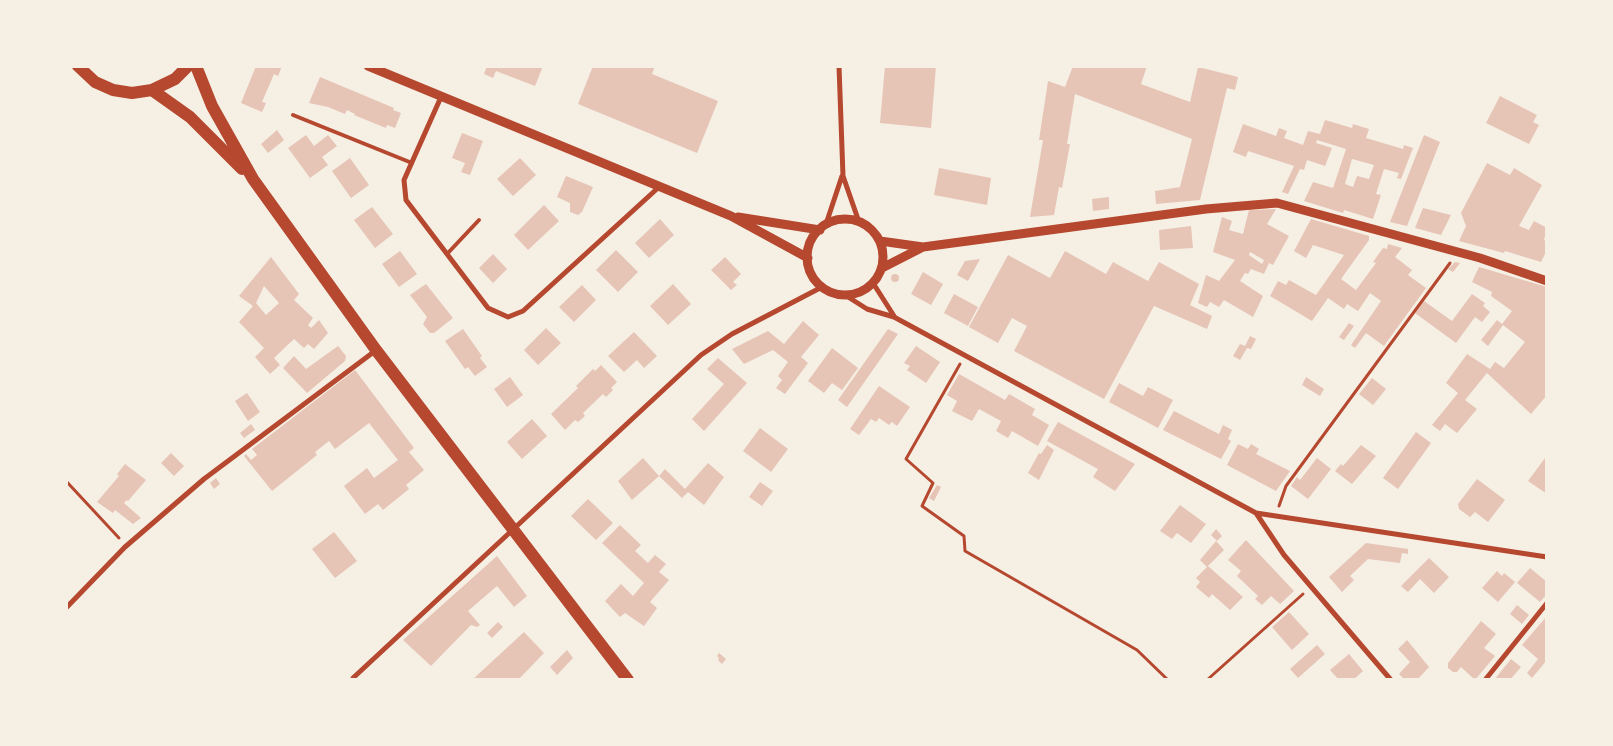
<!DOCTYPE html>
<html>
<head>
<meta charset="utf-8">
<style>
	body { margin:0 }
	#map { position:relative; width:1613px; height:746px; overflow:hidden; background:#f6efe4; font-family:Lato,sans-serif }
	canvas { display:block }
	.frame { position:absolute; inset:0; border:68px solid #f6efe4; pointer-events:none }
</style>
</head>
<body>
<div id="map">
<canvas width="1613" height="746"></canvas>
<div class="frame"></div>
</div>
<script>
const context = document.querySelector('canvas').getContext('2d');
context.lineJoin = 'round';
function fill(path, color) { context.fillStyle = color; context.fill(path, 'evenodd'); }
const poly = rows => new Path2D(rows.map(r => 'M' + r).join(''));
function trace(path, color, width, dash) { context.strokeStyle = color; context.lineWidth = width; context.lineCap = dash ? 'butt' : 'round'; context.setLineDash(dash || []); context.stroke(path); }
const building = poly([
	[256,66,282,66,278,76,274,74,262,102,266,103,262,112,241,103],
	[487,66,543,66,535,86,496,71,493,78,484,74],
	[593,66,655,66,652,74,718,101,697,153,578,104],
	[885,66,936,66,931,128,880,123],
	[1073,66,1147,66,1141,84,1190,102,1198,67,1238,77,1235,90,1227,88,1200,200,1156,204,1155,191,1180,187,1192,139,1075,94,1067,144,1070,144,1062,188,1059,187,1054,215,1030,217,1043,140,1039,140,1048,81,1065,87],
	[320,77,394,108,393,110,401,113,395,128,387,125,386,128,354,115,355,114,347,110,345,114,328,107,309,103],
	[1500,96,1537,115,1533,122,1539,125,1529,144,1486,123],
	[1325,120,1352,128,1353,124,1369,129,1366,138,1403,149,1404,145,1413,148,1401,179,1397,178,1399,173,1384,169,1376,194,1381,195,1373,219,1344,210,1343,213,1304,201,1313,182,1333,188,1346,149,1317,140,1316,143,1332,148,1325,166,1307,160,1304,170,1300,169,1288,194,1282,192,1294,166,1248,151,1246,157,1233,152,1243,124,1276,136,1279,128,1287,131,1284,138,1303,145,1308,131,1320,134],
	[1352,159,1374,165,1369,179,1357,176,1353,187,1345,184],
	[277,130,284,140,268,153,261,144],
	[462,133,483,141,470,175,461,172,465,163,452,158],
	[306,135,314,146,328,135,337,146,322,157,328,165,310,178,288,148],
	[1424,135,1440,142,1407,226,1390,222],
	[350,158,369,185,351,198,332,171],
	[520,158,536,175,513,196,497,179],
	[1487,163,1510,175,1514,168,1542,185,1519,226,1529,230,1534,221,1547,228,1544,240,1547,242,1547,250,1541,262,1505,251,1504,253,1459,241,1466,226,1461,213],
	[939,168,991,178,987,205,934,195],
	[566,176,593,187,582,212,578,215,570,212,570,203,557,197],
	[1109,197,1109,209,1093,211,1092,199],
	[544,205,559,221,528,250,514,235],
	[372,207,393,234,375,248,354,220],
	[1423,208,1451,215,1441,235,1415,228],
	[1276,209,1267,224,1289,236,1273,265,1269,263,1264,274,1251,269,1248,274,1245,273,1240,281,1263,296,1253,317,1224,300,1219,307,1210,302,1207,307,1198,303,1206,275,1219,281,1235,260,1213,252,1222,217,1232,221,1229,230,1243,234,1249,210],
	[1250,252,1264,260,1262,264,1249,255],
	[660,219,674,235,649,258,635,243],
	[1311,219,1369,236,1369,240,1341,279,1356,290,1376,263,1373,262,1383,248,1387,249,1388,244,1402,248,1395,257,1412,270,1408,275,1426,288,1384,346,1366,333,1355,348,1351,345,1381,301,1370,293,1358,311,1347,304,1344,309,1328,298,1312,321,1270,296,1278,281,1286,285,1289,280,1316,295,1344,255,1313,245,1306,258,1294,251],
	[1191,226,1193,248,1160,250,1159,230],
	[616,250,638,272,618,292,596,270],
	[400,251,417,274,399,287,382,264],
	[1065,251,1106,274,1113,262,1148,281,1159,262,1199,284,1190,305,1212,316,1207,329,1154,306,1104,399,1014,351,1027,326,1012,318,998,343,969,327,1008,255,1050,278],
	[493,254,507,269,493,283,479,268],
	[271,257,299,294,294,300,313,318,308,325,311,328,319,320,328,333,314,349,308,344,304,348,294,339,274,358,280,365,270,374,255,357,264,348,239,322,253,306,239,296],
	[264,286,279,303,266,315,256,303],
	[725,257,741,274,733,282,737,285,731,290,711,270],
	[980,259,968,281,957,275,965,261],
	[1455,262,1460,263,1453,272,1448,269],
	[1479,267,1547,287,1547,395,1531,414,1487,373,1465,400,1477,409,1457,433,1445,424,1440,431,1432,425,1458,393,1446,383,1467,354,1490,369,1495,362,1504,368,1525,342,1503,325,1488,346,1481,340,1497,320,1502,324,1512,311,1491,296,1492,292,1472,282],
	[923,272,943,284,931,305,911,294],
	'891 278a4 4 0 1 1 8 0a4 4 0 1 1-8 0Z',
	[426,284,453,318,434,333,430,333,423,324,427,317,410,295],
	[673,284,691,304,668,325,650,306],
	[582,285,596,300,574,322,559,307],
	[954,294,978,307,968,326,944,313],
	[1472,294,1485,303,1483,306,1490,312,1482,322,1475,317,1456,343,1415,313,1424,301,1452,321],
	[803,321,819,335,801,357,808,363,785,394,776,388,782,380,778,376,788,362,773,350,744,364,732,349,768,331,784,344],
	[1349,323,1354,326,1344,340,1339,337],
	[546,328,561,343,538,365,524,350],
	[463,329,482,356,480,358,487,367,475,376,468,367,465,369,445,341],
	[888,329,898,334,847,407,838,400],
	[634,332,657,356,644,368,637,360,624,372,608,356],
	[1250,336,1256,339,1251,349,1247,348,1240,360,1233,356,1240,344,1245,346],
	[338,346,346,356,345,361,307,393,283,368,294,356,306,369],
	[916,346,940,362,926,383,907,370,910,366,904,363],
	[832,348,858,368,842,390,832,383,824,393,808,381],
	[718,358,747,383,704,431,692,419,724,384,707,369],
	[601,365,617,382,611,388,613,390,606,397,603,394,583,413,585,416,578,422,575,420,565,430,551,414,578,388,576,386,593,369,595,371],
	[355,370,414,448,409,452,424,470,406,485,409,489,383,510,378,504,365,514,344,486,367,468,374,478,398,460,369,423,335,449,329,441,315,452,317,455,272,491,244,456,246,454,251,460,257,455,252,449],
	[959,374,1005,400,1009,394,1035,409,1032,415,1049,425,1038,446,1012,431,1008,438,996,431,1001,421,979,409,972,421,952,411,957,401,947,395],
	[510,377,523,395,507,407,494,389],
	[1306,377,1324,389,1320,396,1302,385],
	[1372,378,1386,389,1373,405,1359,394],
	[1119,383,1143,396,1148,387,1173,400,1158,428,1109,402],
	[879,386,910,407,897,426,892,422,889,425,879,418,876,422,871,419,859,435,850,429],
	[247,393,260,412,248,421,235,401],
	[1174,411,1219,434,1223,425,1232,430,1228,439,1231,441,1221,459,1163,430],
	[532,419,547,436,522,459,507,442],
	[1058,422,1135,464,1115,491,1093,477,1098,469,1047,441],
	[251,424,255,430,244,438,240,433],
	[760,428,788,449,771,472,743,451],
	[1416,432,1431,443,1398,489,1383,478],
	[1238,444,1248,449,1251,444,1259,449,1256,454,1290,471,1276,491,1227,465],
	[1047,445,1054,450,1039,480,1028,473,1039,453,1041,454],
	[1361,445,1376,456,1352,484,1335,471,1341,464,1343,466],
	[171,453,184,466,174,476,161,463],
	[643,458,659,476,632,500,618,481],
	[1317,458,1331,469,1308,499,1291,486,1297,477,1300,480],
	[1545,458,1547,459,1547,494,1528,481],
	[708,463,724,477,704,505,688,492,682,498,659,476,665,469,685,489],
	[125,464,146,480,128,501,127,500,124,503,141,518,133,524,115,510,113,513,97,502,119,476,117,474],
	[216,478,220,484,214,489,210,483],
	[1477,479,1505,500,1488,522,1475,512,1470,517,1459,509,1458,504],
	[760,482,773,491,762,506,749,497],
	[937,485,941,487,934,501,929,498],
	[588,499,613,523,596,540,571,516],
	[1180,505,1206,524,1191,543,1177,533,1172,539,1160,531],
	[620,525,641,545,635,551,648,563,655,555,666,564,659,572,669,580,650,602,657,608,644,626,625,613,620,617,605,601,621,584,633,596,644,583,602,543],
	[1216,529,1222,536,1217,541,1211,535],
	[334,532,357,561,335,578,312,549],
	[1246,540,1294,591,1280,604,1271,596,1262,605,1255,599,1258,596,1237,576,1241,571,1228,560],
	[1216,541,1224,550,1208,566,1243,597,1230,610,1212,594,1209,598,1196,587,1200,582,1196,578,1207,567,1200,560],
	[1366,543,1408,549,1408,554,1402,553,1400,563,1368,559,1350,576,1354,580,1342,592,1329,577],
	[497,556,527,596,514,607,497,586,468,611,480,625,477,627,471,625,431,666,403,640],
	[1429,558,1449,577,1434,593,1420,579,1408,592,1401,586],
	[1530,568,1547,582,1547,594,1540,602,1517,583],
	[1497,571,1502,576,1504,573,1515,582,1498,602,1482,588],
	[1517,605,1529,615,1522,624,1510,614],
	[1289,612,1309,634,1292,650,1272,627],
	[1547,616,1547,660,1532,678,1527,673,1538,659,1522,645],
	[1481,621,1496,634,1484,648,1495,656,1475,680,1461,667,1457,672,1453,672,1448,668,1448,663],
	[498,622,503,627,492,638,487,633],
	[524,632,544,653,518,680,472,680],
	[1407,640,1429,667,1417,680,1405,680,1399,674,1410,662,1398,649],
	[1317,645,1325,654,1298,678,1290,669],
	[567,650,573,658,557,675,550,667],
	[719,653,726,659,722,664,718,660,719,658,717,656],
	[1349,654,1363,671,1353,680,1339,680,1330,670],
	[1511,659,1521,667,1510,680,1494,680]
]);
const path = poly([
	[960,364,906,459,933,483,922,506,964,536,965,551,1137,650,1168,680],
	[66,481,119,538],
	[1279,506,1286,486,1450,263],
	[1207,680,1303,594]
]);
const service = poly([
	[293,115,412,163],
	[447,254,479,220]
]);
const minor = poly([
	[839,66,843,176,859,222],
	[441,97,404,180,406,200,488,308,508,317,523,311,659,187],
	[826,224,842,176],
	[873,283,894,316],
	[845,295,867,309,894,317,1256,513,1547,557],
	[1256,513,1284,555,1391,680],
	[66,608,125,547,204,479,375,351],
	[353,678,701,355,732,334,822,287],
	[1485,680,1547,603]
]);
const tertiary = poly([
	[368,66,731,216,808,258],
	[738,217,820,230],
	'807 257a38 38 0 1 1 76 0a38 38 0 1 1-76 0Z',
	[880,241,923,247,1206,209,1277,203,1480,258,1547,281],
	[882,268,923,247]
]);
const primary = poly([
	[78,66,95,82,113,90,132,93,152,90,175,79,188,66],
	[196,66,212,106,253,179,376,350,628,680],
	[152,90,190,117,242,169]
]);
fill(building, '#e6c5b7');
trace(path, '#b5482f', 3);
trace(service, '#b5482f', 4);
trace(minor, '#b5482f', 5);
trace(tertiary, '#b5482f', 9);
trace(primary, '#b5482f', 12);
</script>
</body>
</html>
